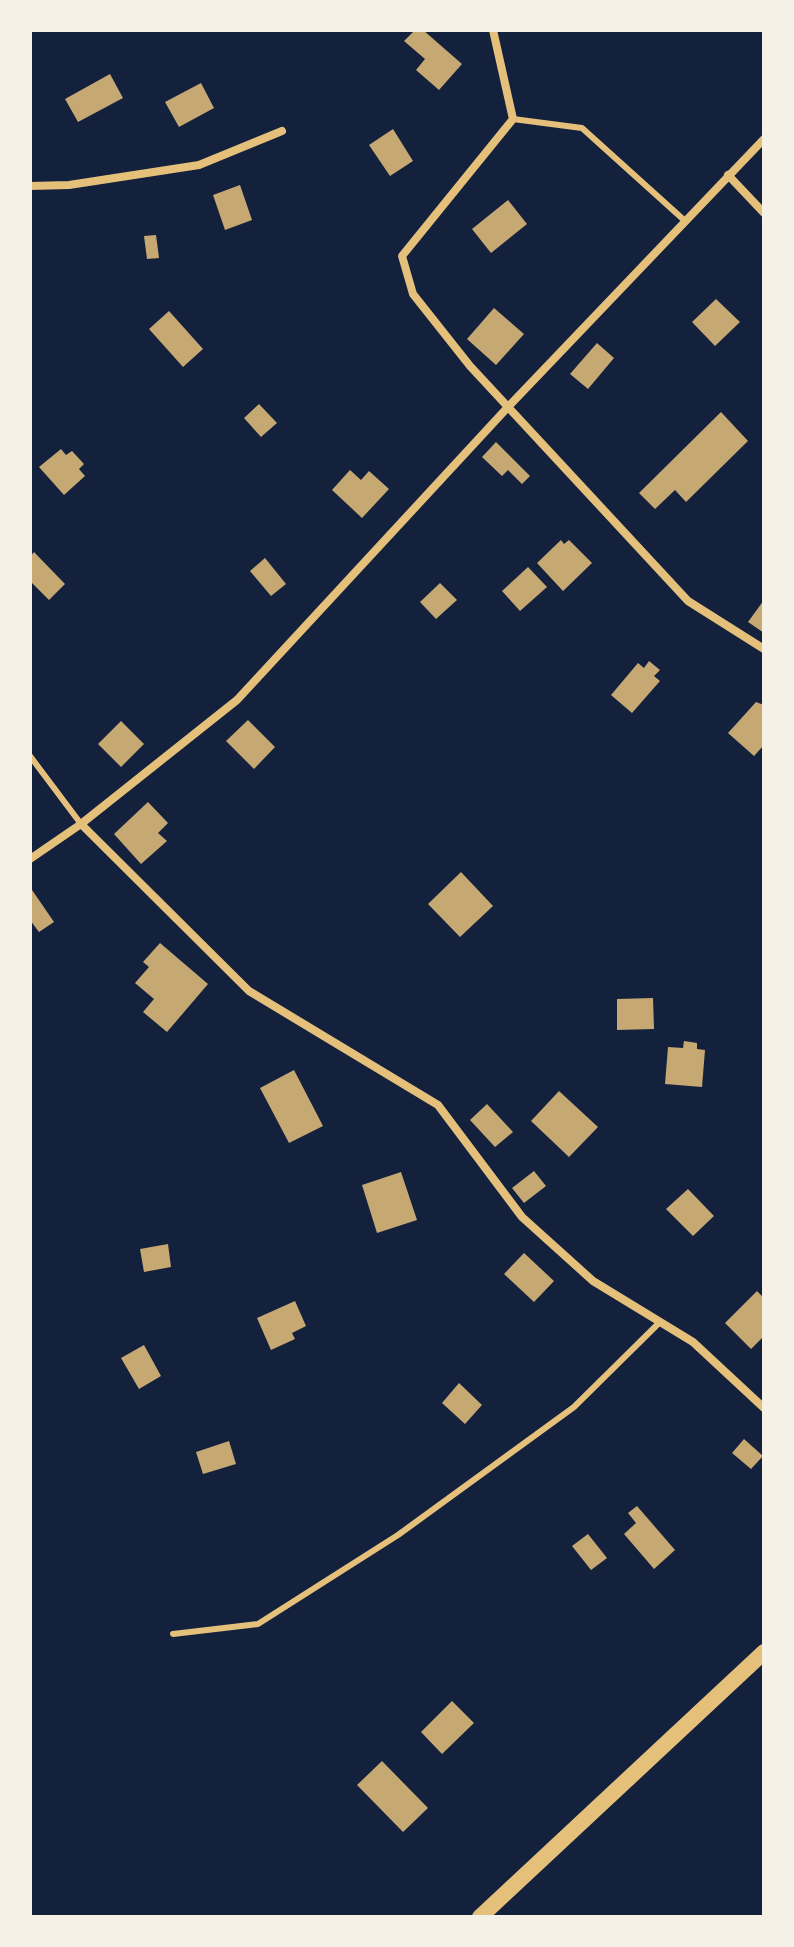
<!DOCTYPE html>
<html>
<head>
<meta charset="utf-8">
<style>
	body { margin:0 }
	#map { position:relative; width:794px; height:1947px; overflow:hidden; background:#14213d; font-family:Arial,sans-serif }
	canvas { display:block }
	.frame { position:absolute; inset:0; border:32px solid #f6f1e7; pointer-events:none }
</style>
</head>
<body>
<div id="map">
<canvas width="794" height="1947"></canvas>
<div class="frame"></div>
</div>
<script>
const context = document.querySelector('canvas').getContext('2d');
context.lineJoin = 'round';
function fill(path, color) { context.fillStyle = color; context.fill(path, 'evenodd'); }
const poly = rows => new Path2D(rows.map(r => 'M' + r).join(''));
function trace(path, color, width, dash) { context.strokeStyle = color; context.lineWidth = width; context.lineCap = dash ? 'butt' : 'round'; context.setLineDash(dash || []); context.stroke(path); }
const building = poly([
	[415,30,423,30,462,64,439,90,416,70,425,59,404,41],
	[110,74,123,98,78,122,65,99],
	[201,83,214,108,179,127,165,102],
	[393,129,413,161,390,176,369,145],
	[240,185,252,220,225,230,213,195],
	[508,200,527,224,491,253,472,229],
	[156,235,159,258,147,259,144,236],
	[716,299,740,322,715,346,692,322],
	[494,308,524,334,496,365,467,339],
	[169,311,203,349,183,367,149,329],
	[597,343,614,358,588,389,570,374],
	[259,404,277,423,261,437,244,418],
	[721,412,748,441,686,502,675,490,655,509,639,493],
	[496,442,530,476,522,484,508,470,502,476,482,457],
	[61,449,66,455,72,451,84,464,79,469,85,476,64,495,39,467],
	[350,470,361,480,369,471,389,489,362,518,332,490],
	[561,540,564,544,569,540,592,563,563,591,537,563],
	[34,552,65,584,49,600,30,581,30,557],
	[265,558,286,584,271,596,250,571],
	[528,567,547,587,520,611,502,591],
	[440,583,457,600,436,619,420,602],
	[764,600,764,633,748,622],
	[649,661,660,670,654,676,660,681,632,713,611,695,638,663,644,668],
	[756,702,764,705,764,745,754,756,728,733],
	[248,720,275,747,254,769,226,741],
	[121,721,144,744,121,767,98,744],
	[148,802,168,823,158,833,167,841,141,864,114,834],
	[461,872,493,906,460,937,428,904],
	[30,887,54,922,39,932,30,920],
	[160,943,208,984,167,1032,143,1012,154,999,135,983,149,967,143,962],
	[653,998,654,1029,617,1030,617,999],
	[684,1041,697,1043,697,1049,705,1050,702,1087,665,1084,668,1047,683,1048],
	[294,1070,323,1126,289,1143,260,1088],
	[559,1091,598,1127,569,1157,531,1121],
	[487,1104,513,1132,495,1147,470,1120],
	[534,1171,546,1186,524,1203,512,1188],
	[401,1172,417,1220,377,1233,362,1185],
	[688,1189,714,1216,693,1236,666,1209],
	[168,1244,171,1267,144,1272,140,1249],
	[524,1253,554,1281,534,1302,504,1274],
	[757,1291,764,1298,764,1336,751,1349,725,1323],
	[295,1301,306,1326,292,1333,295,1339,271,1350,257,1318],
	[144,1345,161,1376,139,1389,121,1358],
	[459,1383,482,1405,465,1424,442,1403],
	[744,1439,763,1456,751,1469,732,1453],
	[229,1441,236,1464,203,1474,196,1452],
	[637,1506,675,1550,654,1569,624,1534,636,1523,628,1513],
	[588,1534,607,1558,591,1570,572,1546],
	[452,1701,474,1723,442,1754,421,1732],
	[382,1761,428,1808,403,1832,357,1785]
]);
const service = poly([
	[513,119,582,128,684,220],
	[30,756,81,824],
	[173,1634,258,1624,398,1535,574,1407,660,1322]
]);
const minor = poly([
	[493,30,513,119,402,256,413,294,470,366,688,601,764,649],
	[728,175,764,213],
	[30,186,69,185,199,165,282,131],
	[81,824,249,991,438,1105,522,1217,593,1281,693,1342,764,1408],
	[30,859,81,824,237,700,508,407,764,139]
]);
const secondary = poly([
	[480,1917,764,1652]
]);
fill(building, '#c6a872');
trace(service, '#e5c07b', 6);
trace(minor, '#e5c07b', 8);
trace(secondary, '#e5c07b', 16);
</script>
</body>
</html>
